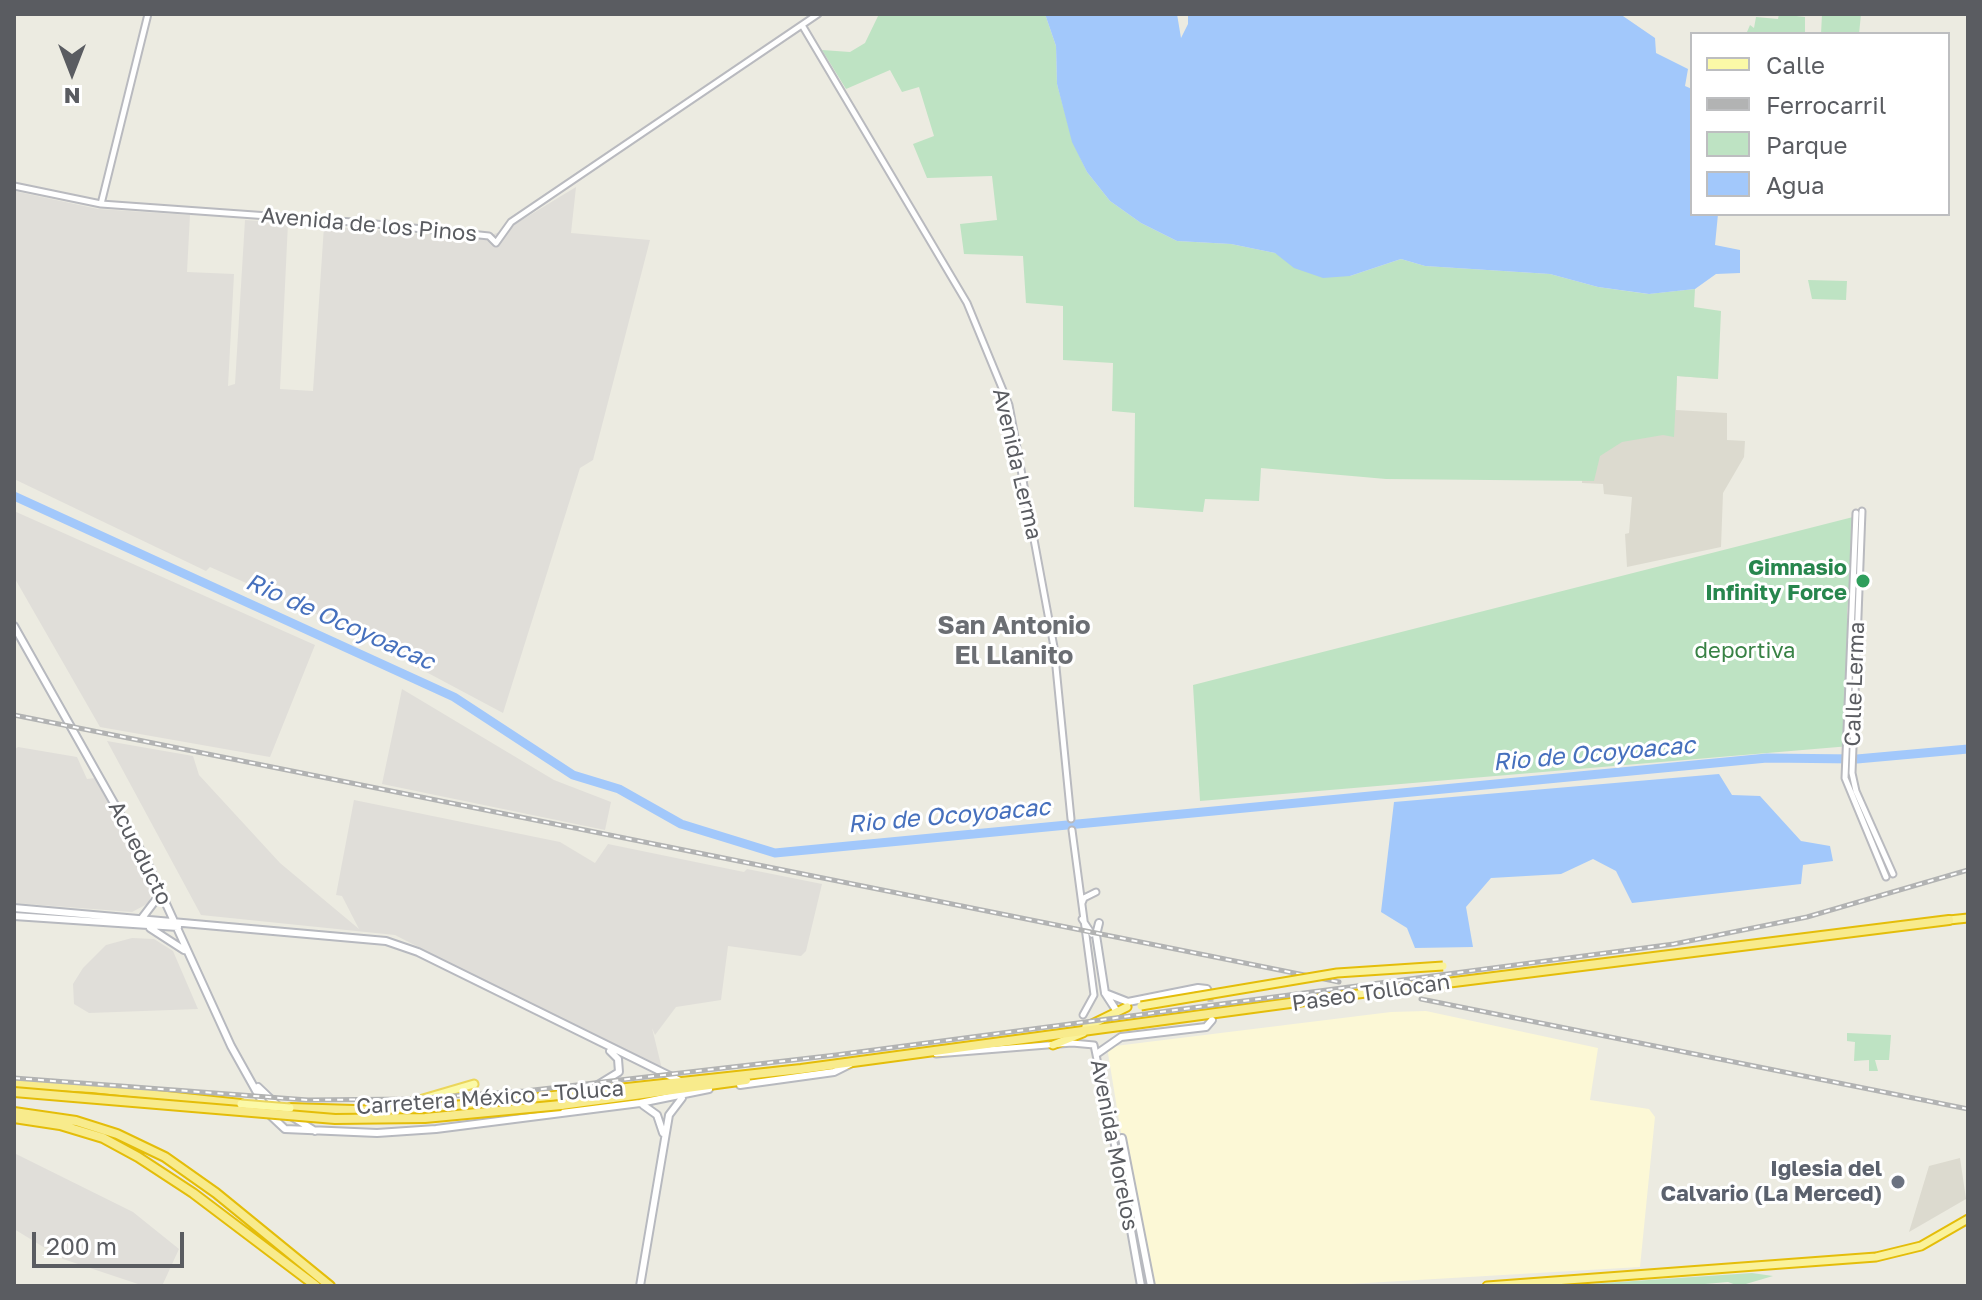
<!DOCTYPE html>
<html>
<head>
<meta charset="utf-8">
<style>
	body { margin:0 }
	#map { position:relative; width:1982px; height:1300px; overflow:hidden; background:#ecebe1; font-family:"Golos Text",sans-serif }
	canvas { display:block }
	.frame { position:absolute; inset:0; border:16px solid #5a5c61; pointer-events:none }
	.legend { position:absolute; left:1690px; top:32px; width:260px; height:184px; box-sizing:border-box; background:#fff; border:2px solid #bdbec0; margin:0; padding:10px 14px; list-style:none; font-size:24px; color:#5a5c61 }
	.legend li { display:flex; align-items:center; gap:16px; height:40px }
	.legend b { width:40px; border:2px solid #bdbec0 }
	.north { position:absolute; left:32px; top:32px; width:80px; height:80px; -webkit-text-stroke:6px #fff; paint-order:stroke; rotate:180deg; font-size:22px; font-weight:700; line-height:32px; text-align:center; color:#5a5c61 }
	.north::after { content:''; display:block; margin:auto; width:28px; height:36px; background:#5a5c61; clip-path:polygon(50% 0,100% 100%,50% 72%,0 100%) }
	.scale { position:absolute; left:32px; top:1232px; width:152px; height:36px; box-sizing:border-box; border:4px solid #5a5c61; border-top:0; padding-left:10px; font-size:24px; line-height:28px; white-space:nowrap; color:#5a5c61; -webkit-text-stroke:6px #fff; paint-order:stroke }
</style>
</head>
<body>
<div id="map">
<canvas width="1982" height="1300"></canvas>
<div class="frame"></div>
<ul class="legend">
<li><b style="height:10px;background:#fbf9a7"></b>Calle</li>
<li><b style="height:10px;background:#b2b3b3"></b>Ferrocarril</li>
<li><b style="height:22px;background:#bee3c3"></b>Parque</li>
<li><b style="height:22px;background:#a2c8fb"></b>Agua</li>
</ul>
<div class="north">N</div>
<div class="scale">200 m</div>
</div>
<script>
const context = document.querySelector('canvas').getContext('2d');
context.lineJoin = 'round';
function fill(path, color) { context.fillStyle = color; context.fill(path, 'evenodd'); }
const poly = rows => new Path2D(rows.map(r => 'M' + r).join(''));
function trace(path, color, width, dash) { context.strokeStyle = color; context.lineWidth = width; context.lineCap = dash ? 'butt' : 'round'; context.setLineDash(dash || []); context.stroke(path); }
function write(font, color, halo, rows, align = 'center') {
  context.font = font + ' "Golos Text",sans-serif'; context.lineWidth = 6; context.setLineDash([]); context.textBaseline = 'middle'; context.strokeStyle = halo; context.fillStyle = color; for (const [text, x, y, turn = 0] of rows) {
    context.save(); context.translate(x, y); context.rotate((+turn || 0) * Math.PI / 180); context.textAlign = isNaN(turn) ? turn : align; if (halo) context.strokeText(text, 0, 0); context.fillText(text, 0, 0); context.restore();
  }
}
const commercial = poly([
	[1426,1011,1598,1048,1590,1100,1649,1109,1655,1117,1640,1267,1315,1286,1146,1286,1107,1047,1391,1012]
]);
const industrial = poly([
	[576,187,571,233,650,240,593,460,580,468,503,713,323,617,210,567,206,571,14,479,14,191,98,209,190,215,187,272,234,274,228,386,235,384,245,220,288,223,280,389,313,391,324,226,481,239,507,229],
	[14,511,315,645,270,757,100,727,14,577],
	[402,689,554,780,611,802,605,830,382,784],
	[107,741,193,756,199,775,280,863,359,929,342,896,336,895,354,800,560,842,595,863,608,844,744,872,747,869,822,884,806,951,801,956,728,946,721,1000,676,1007,655,1035,652,1028,663,1073,395,935,201,915],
	[18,747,77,757,87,779,95,778,143,867,152,889,149,903,132,912,14,903,14,750],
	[132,938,154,939,173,951,198,1009,89,1013,74,1004,73,984,83,968,106,945],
	[14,1153,133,1212,179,1249,162,1286,144,1286,63,1259,14,1229]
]);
const education = poly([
	[1530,317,1718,379,1677,376,1676,410,1727,413,1727,440,1745,441,1744,457,1723,493,1721,547,1627,567,1625,534,1629,533,1632,497,1604,494,1603,484,1582,483,1584,440],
	[1960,1158,1966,1199,1909,1232,1929,1166]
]);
const green = poly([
	[879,14,1045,14,1056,46,1057,84,1073,142,1087,172,1110,201,1141,223,1177,241,1231,244,1275,253,1350,276,1401,259,1425,266,1550,274,1598,287,1648,294,1695,289,1694,307,1721,311,1718,379,1677,376,1674,437,1663,435,1622,442,1600,456,1594,481,1386,479,1261,468,1259,501,1205,499,1203,512,1134,507,1135,413,1112,411,1113,363,1063,360,1063,306,1026,303,1023,256,964,254,960,224,997,220,992,176,927,178,913,144,934,136,919,87,902,92,890,70,846,89,822,50,850,52,865,43],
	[1779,14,1805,17,1805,34,1747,32,1750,25,1754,28,1756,17,1778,19],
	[1822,14,1861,14,1859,34,1821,34],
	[1808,280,1847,281,1846,300,1812,299],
	[1857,516,1847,611,1850,746,1200,801,1193,685],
	[1847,1033,1891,1035,1889,1060,1875,1060,1878,1071,1869,1071,1869,1060,1854,1061,1855,1042,1847,1041],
	[1752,1273,1773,1276,1739,1286,1728,1282,1682,1286,1560,1286]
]);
const water = poly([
	[1045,14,1177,14,1181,38,1188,24,1188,14,1620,14,1655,38,1656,53,1688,69,1685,86,1692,89,1692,214,1718,214,1715,245,1740,250,1740,273,1716,274,1695,289,1649,294,1598,287,1550,274,1425,266,1401,259,1350,276,1323,278,1294,268,1275,253,1231,244,1177,241,1141,223,1110,201,1087,172,1072,142,1057,84,1056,46],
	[1719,774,1732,795,1760,796,1801,841,1830,846,1833,861,1803,865,1801,884,1632,903,1616,871,1593,859,1561,874,1491,878,1466,907,1473,947,1415,948,1407,928,1381,912,1394,802]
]);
const river = poly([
	[14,496,454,697,573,775,619,789,681,824,775,853,1767,758,1857,759,1968,749]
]);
const secondaryTunnel = poly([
	[1210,996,1212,1016]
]);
const tertiary = poly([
	[802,25,967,303,1009,405,1054,647,1071,819],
	[14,186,101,204,366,223,489,236,496,243,511,222,818,14],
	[101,204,148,14],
	[1862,511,1852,773,1856,791,1893,874],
	[1856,513,1845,778,1886,877],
	[1072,830,1094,995,1083,1015],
	[1082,903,1084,898,1096,892],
	[1082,919,1092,934],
	[936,1054,1072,1043,1094,1045,1118,1162]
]);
const secondary = poly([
	[14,626,146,860,231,1046,269,1114,285,1129,377,1133,436,1129,640,1103,709,1089],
	[14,908,386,941,418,952,680,1081],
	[14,916,178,927],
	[142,918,161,893],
	[1099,923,1096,935,1105,993,1116,1010],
	[150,928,184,950],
	[1105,993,1128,1002,1198,988,1207,989,1210,996],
	[1098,1053,1121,1037,1206,1027,1212,1020],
	[740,1085,834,1072,850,1064],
	[258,1087,279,1107],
	[588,1091,619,1072,618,1059,610,1051],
	[643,1105,657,1115,663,1133],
	[291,1116,315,1131],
	[1122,1138,1151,1286],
	[1123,1144,1119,1163,1141,1286],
	[640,1286,669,1115,682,1098]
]);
const primary = poly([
	[392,1108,474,1084]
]);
const trunk = poly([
	[1949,920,1968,918],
	[1086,1027,1127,1007],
	[1053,1045,1083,1033],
	[1487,1286,1876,1257,1921,1246,1968,1219]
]);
const motorway = poly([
	[1422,986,1949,920],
	[14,1084,92,1088,241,1104],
	[561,1105,746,1080],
	[290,1108,386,1111,489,1103,801,1069,1342,996],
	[14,1112,76,1121,117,1134,165,1157,216,1193,330,1286],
	[14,1118,60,1125,103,1138,138,1157,193,1193,316,1286]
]);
const rail = poly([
	[14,715,1339,982],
	[1421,999,1968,1109],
	[14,1078,308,1100,410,1099,525,1091,836,1055,1674,944,1807,917,1968,870]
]);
const primaryBridge = poly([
	[241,1104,290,1108]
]);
const trunkBridge = poly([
	[1342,996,1422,986],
	[1141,1006,1337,973,1443,966]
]);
const motorwayBridge = poly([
	[14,1092,335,1119,425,1118,561,1105]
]);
const markers = [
	[1863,581,8,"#2e9e5b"],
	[1898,1182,8,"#6b7280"]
];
const streetNames = [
	["Avenida de los Pinos",369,225,5],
	["Avenida Lerma",1017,464,77],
	["Calle Lerma",1855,684,-88],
	["Acueducto",140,853,63],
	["Paseo Tollocan",1371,993,-8],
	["Carretera México - Toluca",490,1098,-4],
	["Avenida Morelos",1114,1145,79]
];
const leisureNames = [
	["Gimnasio",1847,568],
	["Infinity Force",1847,593]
];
const parkNames = [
	["deportiva",1745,651]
];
const worshipNames = [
	["Iglesia del",1882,1169],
	["Calvario (La Merced)",1882,1194]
];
const waterNames = [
	["Rio de Ocoyoacac",340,622,24],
	["Rio de Ocoyoacac",1594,754,-5],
	["Rio de Ocoyoacac",949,816,-5]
];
const quarterNames = [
	["San Antonio",1014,626],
	["El Llanito",1014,656]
];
fill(commercial, '#fcf8d6');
fill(industrial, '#e0ded9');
fill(education, '#dcdacf');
fill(green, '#bee3c3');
fill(water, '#a2c8fb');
trace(river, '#a2c8fb', 9);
trace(secondaryTunnel, '#c8c7c1', 6, [6, 3]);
trace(tertiary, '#b9babf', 9);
trace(secondary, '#b7b9bf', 10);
trace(primary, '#ebd65b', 11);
trace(trunk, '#e4bd09', 11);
trace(motorway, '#e4bd09', 12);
trace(tertiary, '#fff', 5);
trace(secondary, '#fff', 6);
trace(primary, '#fbf9a7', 7);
trace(trunk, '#faf29a', 7);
trace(motorway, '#f8eb8c', 8);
trace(rail, '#b2b3b3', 5);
trace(rail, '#fff', 2, [6]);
trace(primaryBridge, '#ebd65b', 11, []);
trace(trunkBridge, '#e4bd09', 11, []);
trace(motorwayBridge, '#e4bd09', 12, []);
trace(primaryBridge, '#fbf9a7', 7);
trace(trunkBridge, '#faf29a', 7);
trace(motorwayBridge, '#f8eb8c', 8);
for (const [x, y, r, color] of markers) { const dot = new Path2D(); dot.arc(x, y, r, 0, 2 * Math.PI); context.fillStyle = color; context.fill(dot); trace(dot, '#fff', 3); }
write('22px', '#5a5c61', '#fff', streetNames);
write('bold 22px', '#27864d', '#fff', leisureNames, 'right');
write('22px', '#388245', '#fff', parkNames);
write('bold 22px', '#5b616d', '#fff', worshipNames, 'right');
write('italic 24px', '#4670bd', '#fff', waterNames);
write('bold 26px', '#6b6e73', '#fff', quarterNames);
</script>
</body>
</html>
